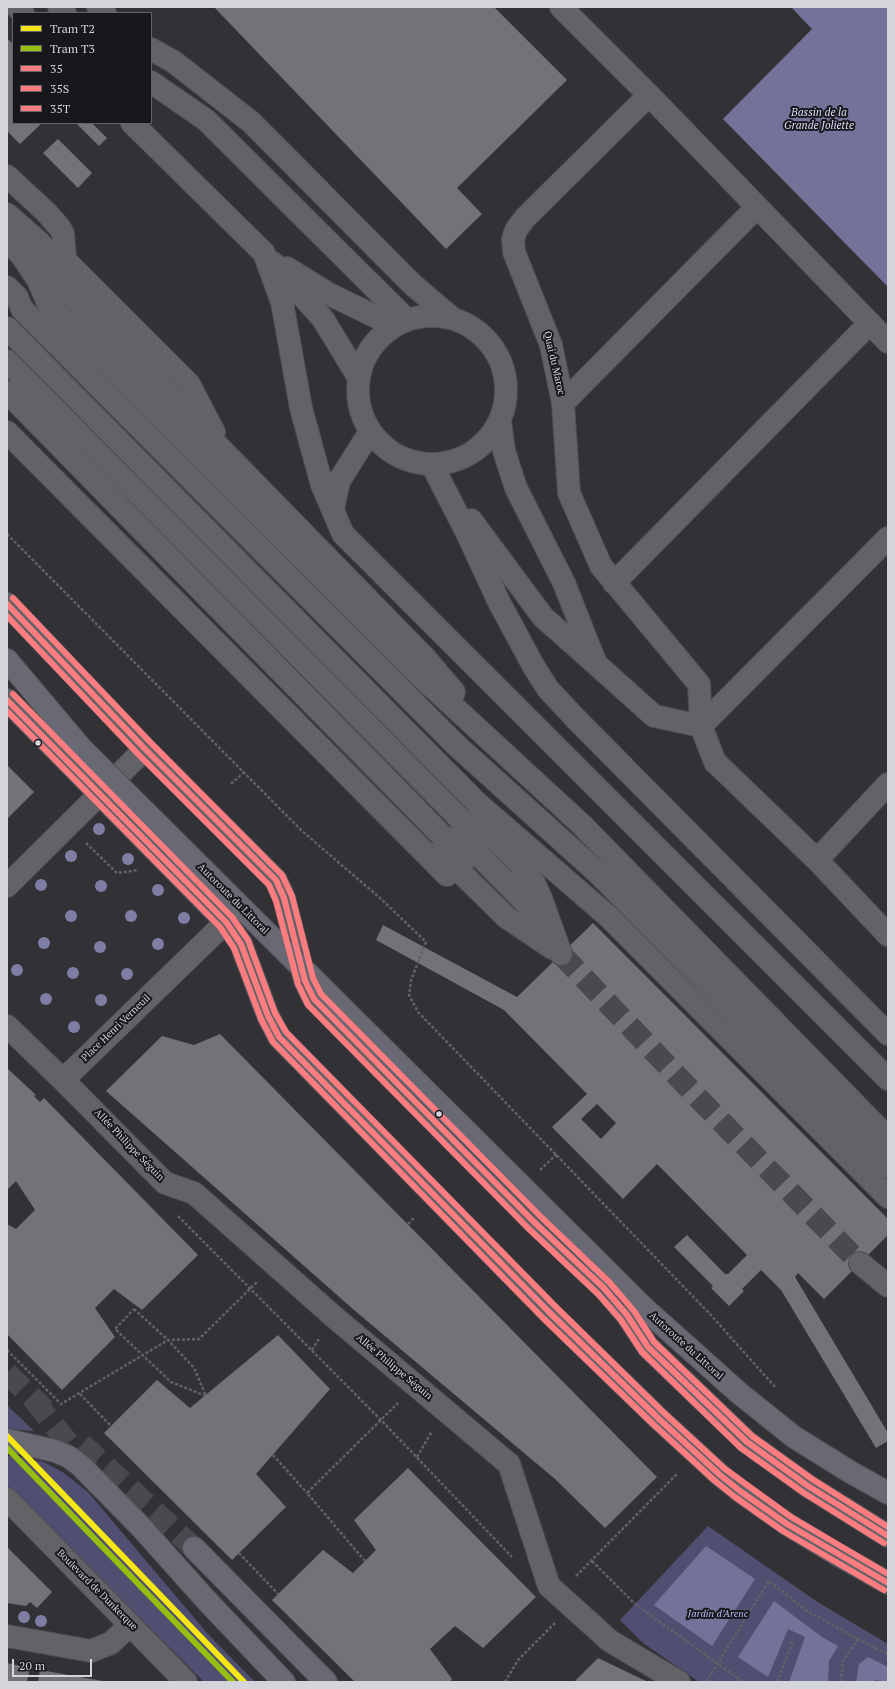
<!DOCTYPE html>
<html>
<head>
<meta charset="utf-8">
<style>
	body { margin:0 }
	#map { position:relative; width:895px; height:1689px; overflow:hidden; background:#313136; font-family:"PT Serif",serif }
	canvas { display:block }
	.frame { position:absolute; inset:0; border:8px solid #d4d5db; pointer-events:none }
	.legend { position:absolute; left:12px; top:12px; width:140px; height:112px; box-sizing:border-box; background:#17171c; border:1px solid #636368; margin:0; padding:5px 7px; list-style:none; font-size:12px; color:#d4d5db }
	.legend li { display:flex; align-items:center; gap:8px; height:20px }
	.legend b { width:20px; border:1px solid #636368 }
	.scale { position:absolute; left:12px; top:1659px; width:80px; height:18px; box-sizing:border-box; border:2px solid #d4d5db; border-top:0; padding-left:5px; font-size:12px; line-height:14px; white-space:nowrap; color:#d4d5db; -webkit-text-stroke:3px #17171c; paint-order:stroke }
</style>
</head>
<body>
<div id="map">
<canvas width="895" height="1689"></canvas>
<div class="frame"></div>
<ul class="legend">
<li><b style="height:5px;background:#f5e615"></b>Tram T2</li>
<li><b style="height:5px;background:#96be0d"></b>Tram T3</li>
<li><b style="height:5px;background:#fc7c80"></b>35</li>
<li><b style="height:5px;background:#fc7c80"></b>35S</li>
<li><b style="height:5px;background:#fc7c80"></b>35T</li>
</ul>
<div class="scale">20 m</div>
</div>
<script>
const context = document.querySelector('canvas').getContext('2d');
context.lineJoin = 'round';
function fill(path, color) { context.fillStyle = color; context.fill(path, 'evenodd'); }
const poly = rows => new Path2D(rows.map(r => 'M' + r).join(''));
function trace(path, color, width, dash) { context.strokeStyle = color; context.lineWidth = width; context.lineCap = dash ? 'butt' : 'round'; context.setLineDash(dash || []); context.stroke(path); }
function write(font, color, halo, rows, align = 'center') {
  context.font = font + ' "PT Serif",serif'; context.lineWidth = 4; context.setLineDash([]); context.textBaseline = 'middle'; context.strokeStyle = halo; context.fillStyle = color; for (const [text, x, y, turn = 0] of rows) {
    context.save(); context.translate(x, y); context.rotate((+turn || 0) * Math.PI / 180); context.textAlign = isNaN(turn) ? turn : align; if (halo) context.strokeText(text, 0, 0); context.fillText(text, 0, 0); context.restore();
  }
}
const green = poly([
	[7,1405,34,1431,7,1429],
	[7,1456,17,1456,44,1462,64,1473,88,1492,207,1633,255,1682,204,1682,7,1485],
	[708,1526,816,1601,888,1644,888,1682,699,1682,643,1643,620,1620]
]);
const water = poly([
	[791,7,888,7,888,287,723,119,812,29],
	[706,1546,755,1579,712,1646,654,1605],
	[774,1601,822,1637,838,1646,829,1661,828,1682,789,1682,805,1637,788,1629,768,1677,738,1657],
	[868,1657,888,1667,888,1682,875,1680,874,1682,856,1682,859,1664]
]);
const building = poly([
	[214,7,494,7,567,80,457,188,482,214,446,249],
	[7,38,13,44,13,123,42,123,20,144,7,131],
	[76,123,92,123,107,138,99,146],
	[58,139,92,173,78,188,43,153],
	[7,765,34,792,7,819],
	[593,923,888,1219,888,1235,824,1299,798,1273,795,1277,888,1433,888,1441,876,1448,781,1290,761,1270,742,1289,744,1291,729,1306,711,1288,713,1286,674,1247,687,1235,725,1274,728,1274,747,1255,657,1164,623,1199,552,1127,587,1094,504,1010,376,940,383,925,517,997],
	[597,1104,616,1123,601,1139,581,1119],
	[220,1034,657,1477,605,1528,555,1479,354,1310,106,1091,162,1036,194,1045],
	[7,1068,36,1095,34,1096,40,1102,44,1098,198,1255,142,1310,114,1289,95,1308,115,1337,62,1390,7,1334,7,1224,16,1229,35,1210,16,1181,7,1190],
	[278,1335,330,1389,256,1474,286,1507,232,1560,104,1433,157,1380,190,1408],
	[408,1468,536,1597,483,1648,455,1626,430,1649,452,1679,450,1682,355,1682,272,1600,323,1550,353,1573,376,1550,354,1520],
	[7,1547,52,1592,37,1608,30,1602,26,1606,7,1603],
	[598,1658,648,1682,574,1682],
	[7,1663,30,1668,27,1682,7,1682],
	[40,1670,103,1681,103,1682,38,1682]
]);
const minorTunnel = poly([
	[561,954,701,1101,860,1263]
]);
const highwayTunnel = poly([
	[7,1373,45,1410],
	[34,1400,89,1469],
	[82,1444,194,1548]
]);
const path = poly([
	[7,534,302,831,380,898,426,942,411,980,409,995,418,1012,709,1313,776,1388],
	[231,784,244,772],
	[86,843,117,873,139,870],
	[540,1170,557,1154],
	[178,1216,381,1420,512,1557],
	[408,1224,415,1217],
	[134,1309,168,1340,194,1368,206,1396,171,1382,115,1329,134,1309],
	[7,1350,61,1404,168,1340,199,1339,257,1282],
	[312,1350,320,1337],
	[80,1394,111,1426],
	[273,1455,307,1493],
	[417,1457,432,1431],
	[239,1553,279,1595],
	[365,1561,307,1493,398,1403],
	[592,1561,635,1604,743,1682],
	[576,1576,677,1474],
	[505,1682,518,1660,555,1623],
	[706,1682,769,1581,807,1611,858,1639,888,1654],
	[777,1682,793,1641],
	[841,1682,843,1661,858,1639]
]);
const minor = poly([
	[17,7,23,13],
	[59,7,65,13],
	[98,7,105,13],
	[561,7,649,95,525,218,516,230,513,239,514,252,551,345,563,403,569,493,601,566,699,684,701,726],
	[151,49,174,62,251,122,412,284,453,319],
	[151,82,206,120,407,320],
	[649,95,888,342],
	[132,123,264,253,282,302,301,408,322,485,343,534,888,1079],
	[7,176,46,212,60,228,63,234,65,257,68,263,189,384,214,432],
	[7,214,40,243,59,269,68,278],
	[7,240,22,256,56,280,426,659,454,692],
	[22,256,38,280,48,303,54,310,415,671,582,825,888,1138],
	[273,263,323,319,359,378],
	[287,268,329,294,395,326],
	[7,287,17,297,22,309,455,744,598,873,888,1167],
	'358 390a74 74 0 1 1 148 0a74 74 0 1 1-148 0Z',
	[7,328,476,802,610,918,888,1197],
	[7,361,482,841],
	[7,392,465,859],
	[563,403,757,207],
	[7,432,447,875],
	[432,465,467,533,500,604,534,667,548,689,577,720,888,1034],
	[333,509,339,481,370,432],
	[471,520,543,617,596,664,564,583,516,488,504,451,500,421],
	[614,583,870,323],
	[7,604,145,749,276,880,284,898,305,981,314,999,534,1222,604,1288,627,1315,648,1347,747,1442,808,1486,888,1536],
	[596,664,654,716,701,726,715,762,817,860,888,935],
	[7,700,226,922,241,944,268,1016,279,1037,549,1312,658,1418,720,1475,740,1491,787,1524,838,1555,888,1583],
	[701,726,888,538],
	[475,819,518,862,534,883,541,898,561,954],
	[459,835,526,903,544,928],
	[440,852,506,917,552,948],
	[817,860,888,784],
	[7,886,145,749],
	[7,1026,63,1080,226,922],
	[63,1080,165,1183,194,1193,333,1316,509,1464,549,1586,610,1641,679,1682],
	[860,1263,888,1286],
	[7,1499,186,1682],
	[7,1636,91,1651,111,1643,130,1625]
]);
const highway = poly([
	[7,660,81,748],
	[7,1440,55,1451,69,1457,81,1466,140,1526,208,1602,284,1682],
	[852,1473,888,1493],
	[194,1548,326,1682]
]);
const highwayBridge = poly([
	[81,748,645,1309,739,1393,794,1437,852,1473]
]);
const bus1 = poly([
	[7,604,145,749,276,880,284,898,305,981,314,999,534,1222,604,1288,627,1315,648,1347,747,1442,808,1486,888,1536],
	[7,700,226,922,241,944,268,1016,279,1037,549,1312,658,1418,720,1475,740,1491,787,1524,888,1583]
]);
const bus2 = poly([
	[7,616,139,755,269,885,276,901,298,984,308,1005,528,1228,598,1294,621,1320,642,1352,741,1448,804,1493,884,1543],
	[7,711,220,927,234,948,261,1019,273,1042,543,1318,653,1424,715,1481,735,1497,783,1531,884,1590]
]);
const bus3 = poly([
	[13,598,151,743,282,875,292,896,313,978,321,994,540,1216,609,1282,634,1311,654,1342,752,1436,812,1479,888,1527],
	[13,694,232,917,248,940,275,1013,286,1032,555,1306,663,1412,725,1469,791,1517,888,1574]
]);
const tram1 = poly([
	[7,1436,244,1682]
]);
const tram2 = poly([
	[7,1448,233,1682]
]);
const trees = [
	[99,829],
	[71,856],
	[128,859],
	[41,885],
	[101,886],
	[158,890],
	[71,916],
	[131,916],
	[184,918],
	[44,943],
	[158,944],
	[100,947],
	[17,970],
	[73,973],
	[127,974],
	[46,999],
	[101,1000],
	[74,1027],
	[24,1617],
	[41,1621]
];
const markers = [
	[38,743,3.5,"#d4d5db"],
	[439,1114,3.5,"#d4d5db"]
];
const streetNames = [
	["Quai du Maroc",554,363,77],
	["Autoroute du Littoral",233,899,45],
	["Place Henri Verneuil",116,1028,-44],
	["Allée Philippe Séguin",129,1145,46],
	["Autoroute du Littoral",686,1346,42],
	["Allée Philippe Séguin",394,1367,40],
	["Boulevard de Dunkerque",97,1590,45]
];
const parkNames = [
	["Jardin d’Arenc",718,1614]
];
const waterNames = [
	["Bassin de la",819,113],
	["Grande Joliette",819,126]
];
fill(green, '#514f71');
fill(water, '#737399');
fill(building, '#727277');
trace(minorTunnel, '#494a4f', 22, [22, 11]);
trace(highwayTunnel, '#494a4f', 22, [22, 11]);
trace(minor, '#4e4e53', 24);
trace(highway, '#4e4e53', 24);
trace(path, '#626266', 2.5, [3, 2]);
trace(minor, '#636367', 22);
trace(highway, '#696973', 22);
trace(highwayBridge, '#4e4e53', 24, []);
trace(highwayBridge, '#696973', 22);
trace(bus1, '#fc7c80', 6);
trace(bus2, '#fc7c80', 6);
trace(bus3, '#fc7c80', 6);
trace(tram1, '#f5e615', 6);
trace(tram2, '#96be0d', 6);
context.fillStyle = '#7e7da4';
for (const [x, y] of trees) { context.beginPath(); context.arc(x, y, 6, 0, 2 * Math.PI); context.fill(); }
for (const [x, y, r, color] of markers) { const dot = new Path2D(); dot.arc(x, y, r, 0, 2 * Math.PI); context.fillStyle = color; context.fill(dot); trace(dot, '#17171c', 1.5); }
write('10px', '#d4d5db', '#17171c', streetNames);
write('italic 10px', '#bdbcfe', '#17171c', parkNames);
write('italic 11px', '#dedef9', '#17171c', waterNames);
</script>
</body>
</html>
